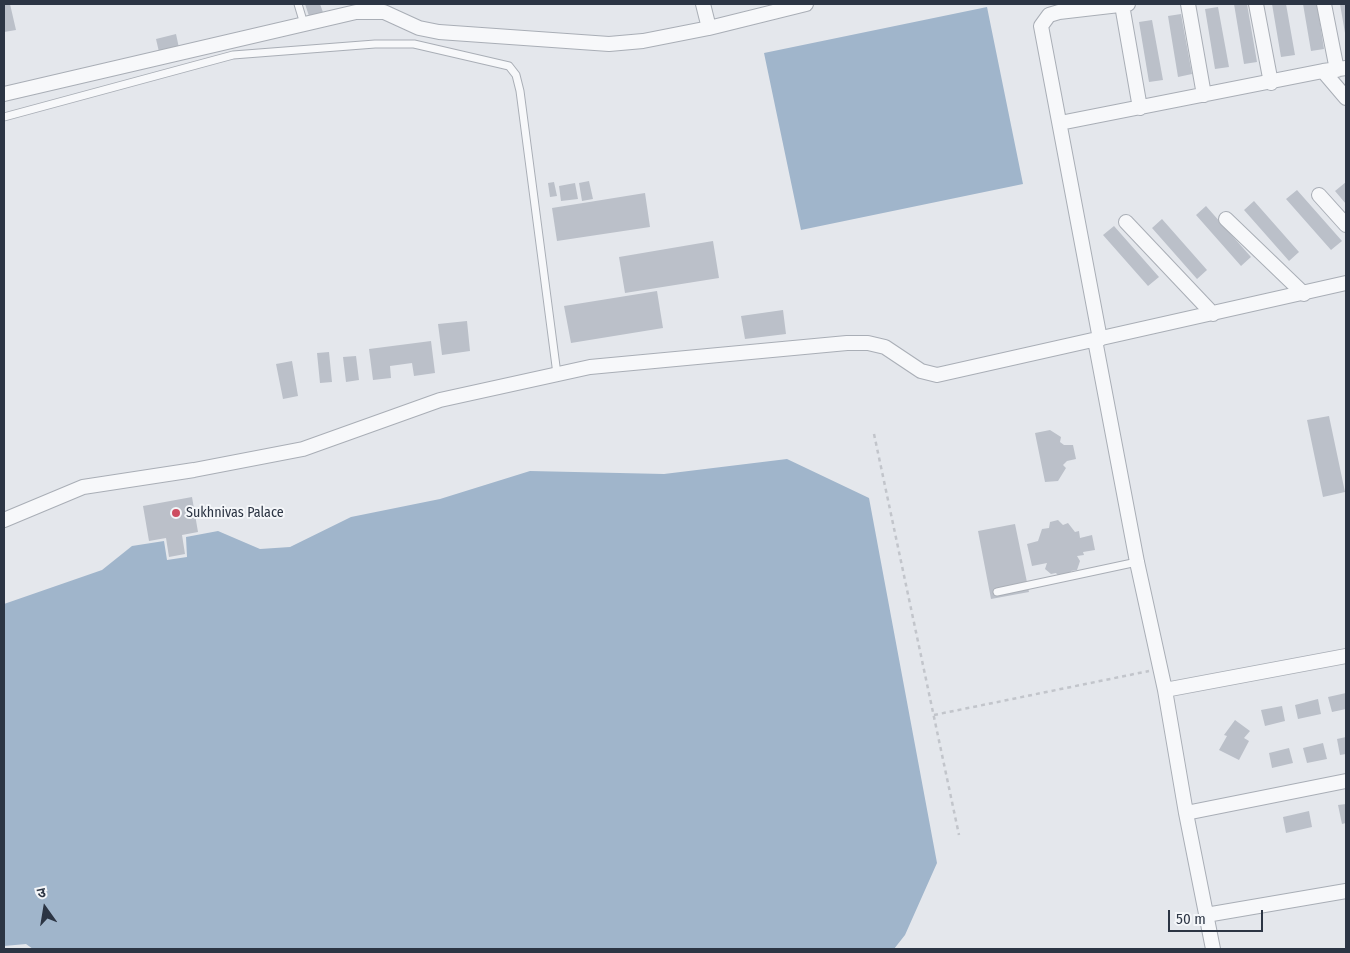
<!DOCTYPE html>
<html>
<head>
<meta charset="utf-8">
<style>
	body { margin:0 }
	#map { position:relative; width:1350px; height:953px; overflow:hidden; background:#e4e7ec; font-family:"Fira Sans Condensed","Noto Sans Devanagari",sans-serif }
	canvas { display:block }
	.frame { position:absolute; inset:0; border:5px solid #2c3544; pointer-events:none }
	.north { position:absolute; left:20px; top:883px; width:50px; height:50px; -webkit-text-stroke:4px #f4f6f9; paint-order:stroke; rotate:347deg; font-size:14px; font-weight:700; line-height:20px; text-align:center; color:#2c3544 }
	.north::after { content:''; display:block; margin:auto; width:18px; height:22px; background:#2c3544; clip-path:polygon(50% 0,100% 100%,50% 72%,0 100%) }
	.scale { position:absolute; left:1168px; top:910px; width:95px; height:22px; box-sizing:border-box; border:2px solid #2c3544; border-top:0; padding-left:6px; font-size:15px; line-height:18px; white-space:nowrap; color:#2c3544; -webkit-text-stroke:4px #f4f6f9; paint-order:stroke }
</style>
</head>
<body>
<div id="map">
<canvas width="1350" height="953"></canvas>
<div class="frame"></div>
<div class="north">उ</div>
<div class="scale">50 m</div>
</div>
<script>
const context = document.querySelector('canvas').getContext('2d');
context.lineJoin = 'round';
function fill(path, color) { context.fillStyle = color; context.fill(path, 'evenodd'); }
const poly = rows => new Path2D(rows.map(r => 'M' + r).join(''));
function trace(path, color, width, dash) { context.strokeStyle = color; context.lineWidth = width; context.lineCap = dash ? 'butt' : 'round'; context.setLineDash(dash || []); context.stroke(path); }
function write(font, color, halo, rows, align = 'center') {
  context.font = font + ' "Fira Sans Condensed",sans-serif'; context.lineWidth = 4; context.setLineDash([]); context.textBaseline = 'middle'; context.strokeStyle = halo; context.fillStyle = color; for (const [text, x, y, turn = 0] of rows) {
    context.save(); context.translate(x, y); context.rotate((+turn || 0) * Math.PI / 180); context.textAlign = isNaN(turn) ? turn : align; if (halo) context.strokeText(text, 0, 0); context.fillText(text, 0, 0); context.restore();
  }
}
const water = poly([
	[987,7,1023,184,801,230,764,53],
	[787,459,869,498,937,863,905,935,894,949,33,949,26,944,4,946,4,604,102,570,132,546,164,541,167,560,187,557,186,537,218,531,260,549,290,547,351,517,440,499,530,471,664,474]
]);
const building = poly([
	[4,4,10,4,16,30,4,32],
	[305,4,320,4,324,15,310,19],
	[1234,4,1247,4,1257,62,1244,64],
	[1272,4,1286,4,1295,55,1281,57],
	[1303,4,1317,4,1324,49,1311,51],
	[1340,4,1346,4,1346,33,1345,33],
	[1218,7,1229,67,1215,69,1205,9],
	[1181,14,1192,74,1178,77,1168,16],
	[1152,20,1163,80,1149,82,1139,22],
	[176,34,179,48,159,52,156,39],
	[589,181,593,199,582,201,579,183],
	[554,182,557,196,550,197,548,183],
	[1346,182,1346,204,1335,191],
	[575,183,578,199,561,201,559,186],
	[1297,190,1342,241,1331,250,1286,199],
	[645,193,650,227,557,241,552,208],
	[1254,201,1299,252,1289,261,1244,210],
	[1206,206,1251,257,1241,266,1196,215],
	[1162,219,1207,270,1197,279,1152,228],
	[1114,226,1159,277,1148,286,1103,235],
	[713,241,719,278,625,293,619,257],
	[657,291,663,328,571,343,564,306],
	[783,310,786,334,745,339,741,316],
	[467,321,470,351,442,355,438,324],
	[431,341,435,373,414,376,412,363,390,366,391,378,373,380,369,349],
	[329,352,332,382,320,383,317,353],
	[356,356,359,380,346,382,343,357],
	[292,361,298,396,283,399,276,364],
	[1329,416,1345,492,1323,497,1307,420],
	[1050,430,1061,437,1060,442,1064,445,1073,445,1076,459,1067,461,1063,465,1066,468,1058,481,1045,482,1035,433],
	[192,497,198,532,182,535,185,554,169,557,166,538,149,541,143,506],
	[1058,520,1063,525,1068,523,1075,532,1079,531,1080,538,1092,535,1095,550,1083,552,1084,555,1077,556,1080,561,1077,570,1071,571,1069,577,1061,579,1056,573,1051,574,1045,569,1047,563,1032,566,1027,544,1038,541,1042,529,1049,528,1050,522],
	[1015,524,1029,592,991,599,978,531],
	[1346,693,1346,709,1332,712,1328,697],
	[1318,699,1321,714,1298,719,1295,705],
	[1282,706,1285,721,1265,726,1261,710],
	[1235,720,1250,731,1244,738,1249,741,1239,760,1219,750,1227,736,1224,735],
	[1346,737,1346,754,1340,755,1337,739],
	[1323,743,1327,759,1307,763,1303,748],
	[1289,748,1293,763,1272,768,1269,753],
	[1346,804,1346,823,1342,824,1338,805],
	[1309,811,1312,827,1286,833,1283,817]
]);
const path = poly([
	[874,434,959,835],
	[934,715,1149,671]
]);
const lane = poly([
	[298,4,304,24],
	[4,117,233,55,375,44,414,44,509,66,516,75,520,91,557,374],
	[997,592,1137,562]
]);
const street = poly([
	[703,4,709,28],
	[1188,4,1204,95],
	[1256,4,1271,83],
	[1324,4,1337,70],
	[1122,5,1140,108],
	[1323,71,1346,98],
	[4,94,356,12,384,12,419,28,439,32,609,44,643,41,709,28,806,4],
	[1060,123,1323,71,1346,68],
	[1319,195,1346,225],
	[1226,219,1304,294],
	[1126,222,1213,314],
	[1100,339,1041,26,1049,15,1059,12,1128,4],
	[1095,340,1137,562,1165,690,1186,813,1213,949],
	[4,520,83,487,194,470,303,449,440,400,590,367,847,343,868,343,885,347,921,371,937,375,1346,283],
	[1165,690,1346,656],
	[1186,813,1346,781],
	[1206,915,1346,891]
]);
const markers = [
	[176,513,5,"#cd4d61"]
];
const poiNames = [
	["Sukhnivas Palace",186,513]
];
fill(water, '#a0b5cb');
fill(building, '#bbc0c9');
trace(lane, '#a9aeb6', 9);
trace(street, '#a9aeb6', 16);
trace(path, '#c2c5cb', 2.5, [4, 4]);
trace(lane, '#f7f8fa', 7);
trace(street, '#f7f8fa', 14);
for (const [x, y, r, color] of markers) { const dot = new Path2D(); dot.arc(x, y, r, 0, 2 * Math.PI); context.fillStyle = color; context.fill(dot); trace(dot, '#f4f6f9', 2); }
write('14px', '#2c3544', '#f4f6f9', poiNames, 'left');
</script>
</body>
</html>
